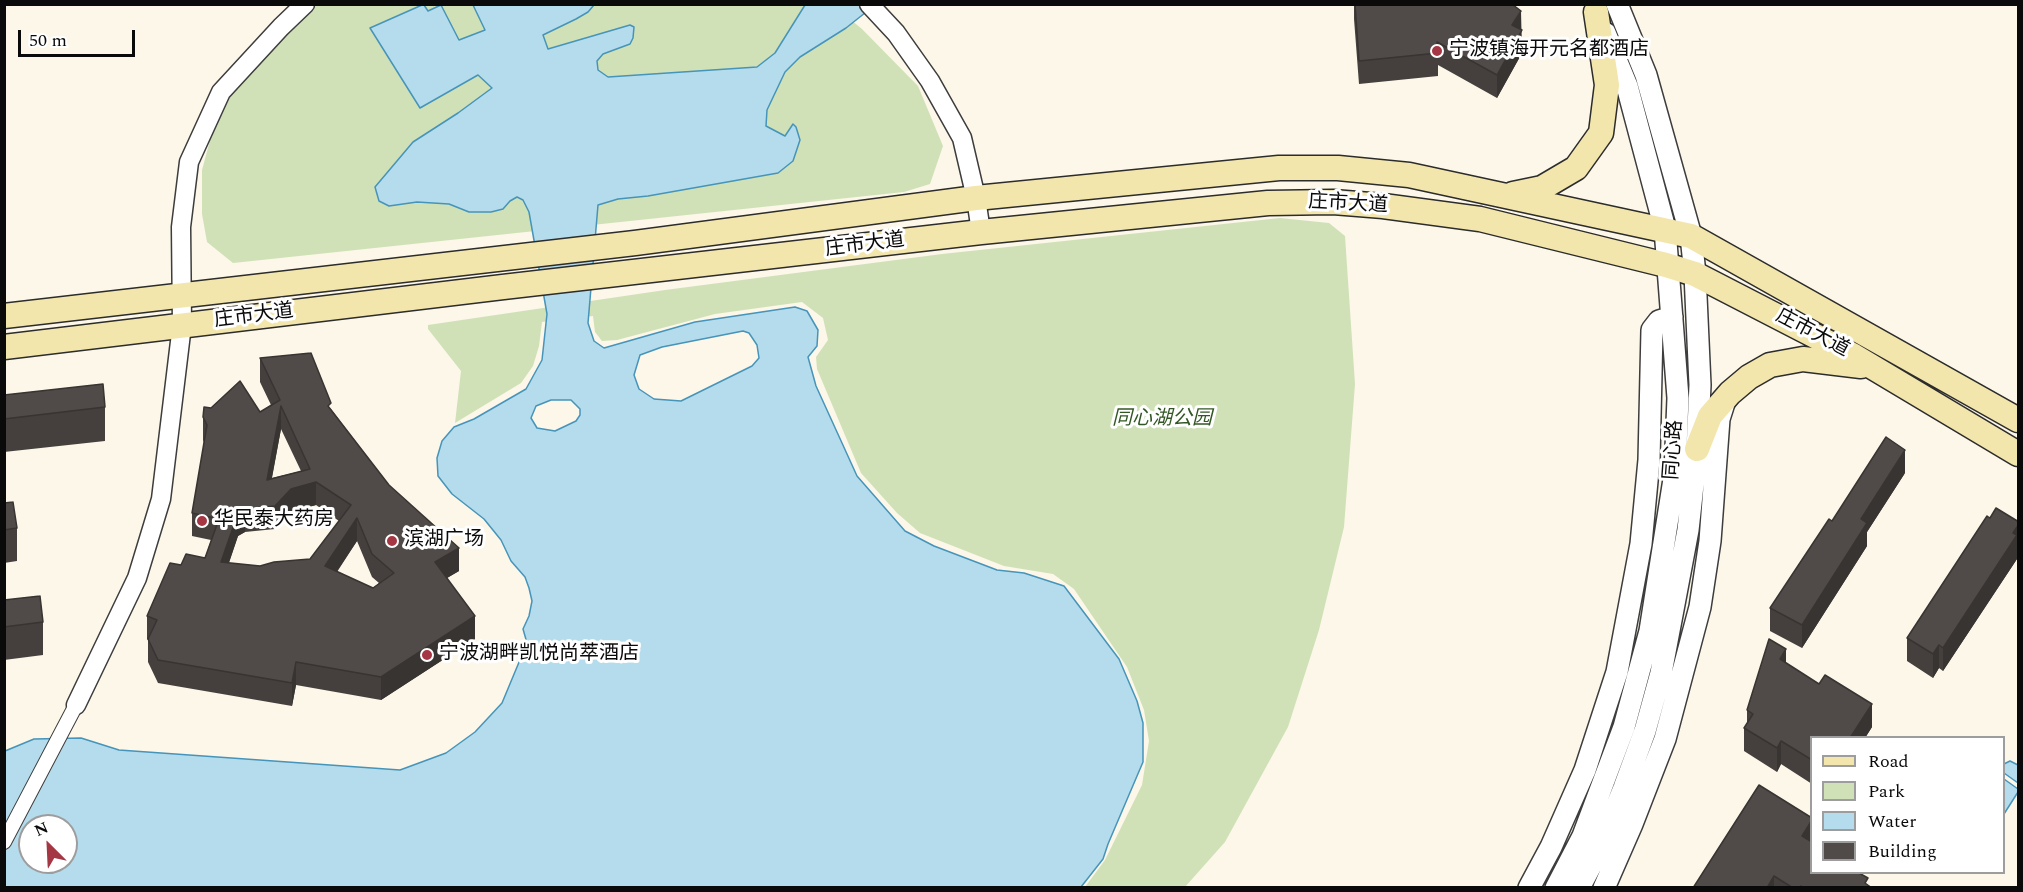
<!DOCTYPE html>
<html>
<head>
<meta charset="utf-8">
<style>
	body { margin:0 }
	#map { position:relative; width:2023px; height:892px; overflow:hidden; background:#fcf7e9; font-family:Spectral,serif }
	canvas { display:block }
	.frame { position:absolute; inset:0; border:6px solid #0a0a0a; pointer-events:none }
	.legend { position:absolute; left:1810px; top:736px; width:195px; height:138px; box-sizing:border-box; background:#fff; border:2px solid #9d9d9d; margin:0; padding:8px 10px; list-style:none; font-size:18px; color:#0a0a0a }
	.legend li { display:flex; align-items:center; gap:12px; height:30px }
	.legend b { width:30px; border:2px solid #9d9d9d }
	.north { position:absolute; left:18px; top:814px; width:60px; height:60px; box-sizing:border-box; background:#fff; border:2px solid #9d9d9d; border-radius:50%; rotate:336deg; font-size:16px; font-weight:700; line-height:24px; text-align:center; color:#0a0a0a }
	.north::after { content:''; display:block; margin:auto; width:21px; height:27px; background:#a53644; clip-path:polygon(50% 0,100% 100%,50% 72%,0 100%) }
	.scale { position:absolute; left:18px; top:30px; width:117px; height:27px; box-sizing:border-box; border:3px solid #0a0a0a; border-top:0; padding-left:8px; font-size:18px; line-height:21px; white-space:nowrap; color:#0a0a0a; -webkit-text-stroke:4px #fff; paint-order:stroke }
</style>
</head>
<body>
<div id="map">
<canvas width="2023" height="892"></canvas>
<div class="frame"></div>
<ul class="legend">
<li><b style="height:8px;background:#f3e6ad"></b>Road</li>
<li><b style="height:16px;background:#d0e1b8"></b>Park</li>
<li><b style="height:16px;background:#b5dcec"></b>Water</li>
<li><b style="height:16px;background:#504a48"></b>Building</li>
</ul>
<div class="north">N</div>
<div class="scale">50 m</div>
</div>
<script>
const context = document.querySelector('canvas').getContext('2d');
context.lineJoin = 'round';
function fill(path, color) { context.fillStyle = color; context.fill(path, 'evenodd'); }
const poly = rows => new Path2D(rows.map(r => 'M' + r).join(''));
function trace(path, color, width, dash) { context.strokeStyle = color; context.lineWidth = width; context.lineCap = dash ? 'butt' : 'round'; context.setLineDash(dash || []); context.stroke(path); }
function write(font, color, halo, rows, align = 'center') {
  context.font = font + ' Spectral,"Noto Sans SC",serif'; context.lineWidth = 6; context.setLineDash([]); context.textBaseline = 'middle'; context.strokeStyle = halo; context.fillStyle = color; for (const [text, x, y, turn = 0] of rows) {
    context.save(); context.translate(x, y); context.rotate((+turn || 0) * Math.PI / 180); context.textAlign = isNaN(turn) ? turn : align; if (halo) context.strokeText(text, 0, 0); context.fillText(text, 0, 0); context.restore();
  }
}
const green = poly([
	[315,5,833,5,862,29,918,86,943,146,930,184,904,192,233,263,207,242,202,214,202,170,222,96,282,32],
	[1280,218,1329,223,1345,236,1355,384,1344,527,1319,630,1288,727,1225,842,1185,887,1085,887,1105,860,1142,785,1149,741,1144,710,1127,667,1074,589,1053,574,1004,566,920,533,897,513,861,473,817,369,816,357,828,340,823,318,802,302,715,314,617,340,602,341,595,332,593,316,542,322,539,346,533,366,521,383,455,423,461,371,428,329,428,325,665,290,942,254]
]);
const water = poly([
	[422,5,424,5,428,11,441,5,459,40,485,30,473,5,594,5,588,12,576,19,543,35,548,49,630,25,634,27,633,38,630,44,603,54,597,61,598,70,608,77,757,67,775,53,805,5,875,5,846,28,800,57,785,72,767,110,766,126,785,136,793,124,796,127,800,140,793,161,778,173,648,196,618,199,598,205,588,323,594,341,604,348,695,322,795,307,807,311,818,330,817,346,808,357,816,386,842,443,857,476,905,531,934,546,997,570,1024,573,1064,586,1119,659,1137,701,1143,723,1143,762,1108,844,1103,859,1081,887,5,888,5,751,34,739,81,738,119,750,400,770,446,753,475,732,502,703,527,643,523,629,529,616,532,601,529,588,525,577,511,561,501,540,484,519,452,494,438,476,437,458,442,441,454,427,474,419,526,389,542,360,547,314,529,212,523,200,517,197,510,201,503,209,491,212,469,212,449,204,417,202,389,206,379,201,375,187,413,142,458,113,492,88,478,75,420,108,370,28,422,5],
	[743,331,749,333,757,345,759,358,752,366,681,401,654,399,639,389,634,375,640,355,662,347,743,331],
	[551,400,571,400,580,409,580,415,576,421,555,431,537,428,531,418,536,406,551,400],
	[30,826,66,826,66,862,30,862,30,826],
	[2010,761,2018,765,2018,783,2004,773,2004,764,2010,761],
	[2004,779,2018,789,2018,792,2004,814,2004,779]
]);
const pedestrian = poly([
	[4,842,76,705]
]);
const minor = poly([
	[869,4,896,33,930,81,962,138,976,198,981,232],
	[76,705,137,578,161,499,182,325,181,227,189,162,221,92,281,27,305,4]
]);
const tertiary = poly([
	[1529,888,1551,847,1585,770,1617,672,1641,544,1649,460,1652,330,1659,321,1672,317],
	[1556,888,1583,836,1624,727,1650,631,1675,473,1678,398,1665,229,1627,86,1605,33],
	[1579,888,1598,852,1624,788,1645,731,1661,673,1688,530,1697,449,1700,385,1695,274,1691,236,1646,75,1617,4],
	[1604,888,1632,824,1665,739,1700,607,1710,541,1719,419,1725,400]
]);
const secondary = poly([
	[1513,194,1542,188,1576,168,1601,133,1607,85,1596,12],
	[4,316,635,243,976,198,1279,168,1338,168,1409,175,1691,236,2018,420],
	[4,347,503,287,981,232,1268,203,1333,202,1383,206,1480,219,1666,265,1695,274,1854,356,2018,454],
	[1697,449,1710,416,1730,393,1749,377,1770,365,1803,359,1861,366]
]);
const wall = poly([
	[1354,4,1512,4,1521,30,1522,53,1497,98,1438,65,1438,76,1359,84,1354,19],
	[260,358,331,409,389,485,459,571,447,578,475,639,381,700,296,685,292,706,158,683,148,662,148,640,147,639,147,616,181,565,205,558,211,540,192,536,192,513,204,443,203,440,203,417,211,408,260,412,271,405,260,382],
	[281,429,301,471,272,478],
	[316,505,339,521,310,559,260,566,229,563,238,536,245,532,275,529,291,512],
	[357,541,372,577,379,583,373,588,337,572],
	[4,395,105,407,105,441,4,452],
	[1905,473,1867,532,1867,546,1802,648,1770,631,1770,608,1832,521],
	[4,503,17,528,17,561,4,563],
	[1990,518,2019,522,2019,547,2017,550,2017,559,1943,671,1939,668,1933,678,1907,661,1907,638],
	[4,600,43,622,43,655,4,660],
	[1786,663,1872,727,1865,738,1812,738,1812,784,1781,764,1777,772,1744,751,1744,728,1747,723,1747,710],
	[1759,785,1812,873,1868,885,1872,888,1693,888]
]);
const shadedWall = poly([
	[1521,11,1522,53,1497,98,1497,75,1512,25],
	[281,406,281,429,267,503,267,480],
	[1905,450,1905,473,1867,532,1867,546,1802,648,1802,625,1861,519],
	[316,482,316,505,291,512,275,529,275,506,291,489],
	[245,509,245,532,238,536,221,585,221,562,238,513],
	[357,518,357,541,325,589,325,566],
	[2019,524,2019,547,2017,550,2017,559,1943,671,1943,648],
	[459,548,459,571,435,585,435,562],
	[475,616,475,639,381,700,381,677],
	[1939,645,1939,668,1933,678,1933,654],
	[1786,649,1786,672,1780,659],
	[296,662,296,685,292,706,292,683],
	[1872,704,1872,727,1865,738,1850,738],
	[1781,741,1781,764,1777,772,1777,748],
	[1812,820,1812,843,1802,836],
	[1774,876,1774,888,1767,888]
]);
const building = poly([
	[1355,4,1512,4,1521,11,1512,25,1522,30,1497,75,1437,42,1438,53,1359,61,1355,4],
	[311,353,331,403,328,406,389,485,459,548,435,562,475,616,381,677,296,662,292,683,158,660,148,639,157,620,147,616,170,563,181,565,186,554,205,558,219,519,192,513,207,425,203,417,204,407,211,408,240,381,260,412,280,400,260,358,311,353],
	[281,406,310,469,267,480,281,406],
	[316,482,351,505,310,559,274,562,260,566,221,562,238,513,245,509,275,506,291,489,316,482],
	[357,518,372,554,394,573,373,588,325,566,357,518],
	[103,384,105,407,4,419,4,395,103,384],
	[1886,437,1905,450,1861,519,1867,523,1802,625,1770,608,1829,519,1832,521,1886,437],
	[13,502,17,528,4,530,4,503,13,502],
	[1996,508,2019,522,2019,524,2013,533,2017,535,1943,648,1939,645,1933,654,1907,638,1987,516,1990,518,1996,508],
	[40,596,43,622,4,627,4,600,40,596],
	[1769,639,1786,649,1780,659,1819,684,1825,675,1872,704,1850,738,1812,738,1812,760,1781,741,1777,748,1744,728,1753,714,1747,710,1769,639],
	[1759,785,1812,818,1812,820,1802,836,1812,842,1812,873,1859,873,1868,878,1865,883,1872,888,1804,888,1801,886,1800,888,1793,888,1774,876,1767,888,1693,888,1759,785]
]);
const markers = [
	[1437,51,6,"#a53644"],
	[202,521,6,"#a53644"],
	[392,541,6,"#a53644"],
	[427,655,6,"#a53644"]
];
const poiNames = [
	["宁波镇海开元名都酒店",1449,51],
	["华民泰大药房",214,521],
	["滨湖广场",404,541],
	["宁波湖畔凯悦尚萃酒店",439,655]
];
const streetNames = [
	["庄市大道",1348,205,3],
	["庄市大道",865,246,-7],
	["庄市大道",254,317,-7],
	["庄市大道",1812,334,28],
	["同心路",1675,450,-86]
];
const parkNames = [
	["同心湖公园",1162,420]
];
fill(green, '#d0e1b8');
fill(water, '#b5dcec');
trace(water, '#4694b9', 1.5);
trace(pedestrian, '#3d3d3d', 16);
trace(minor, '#3d3d3d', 21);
trace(tertiary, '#3d3d3d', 24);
trace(secondary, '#2c2c2c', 27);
trace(pedestrian, '#fff', 14);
trace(minor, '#fff', 18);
trace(tertiary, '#fff', 21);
trace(secondary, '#f3e6ad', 24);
fill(wall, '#45403e');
fill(shadedWall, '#383432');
fill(building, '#504a48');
trace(building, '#383432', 1.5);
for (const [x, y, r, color] of markers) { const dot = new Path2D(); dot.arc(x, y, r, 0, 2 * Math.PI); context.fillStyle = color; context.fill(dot); trace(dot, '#fff', 2); }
write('20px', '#0a0a0a', '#fff', poiNames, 'left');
write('20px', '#0a0a0a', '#fff', streetNames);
write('italic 20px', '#335724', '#fff', parkNames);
</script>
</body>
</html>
